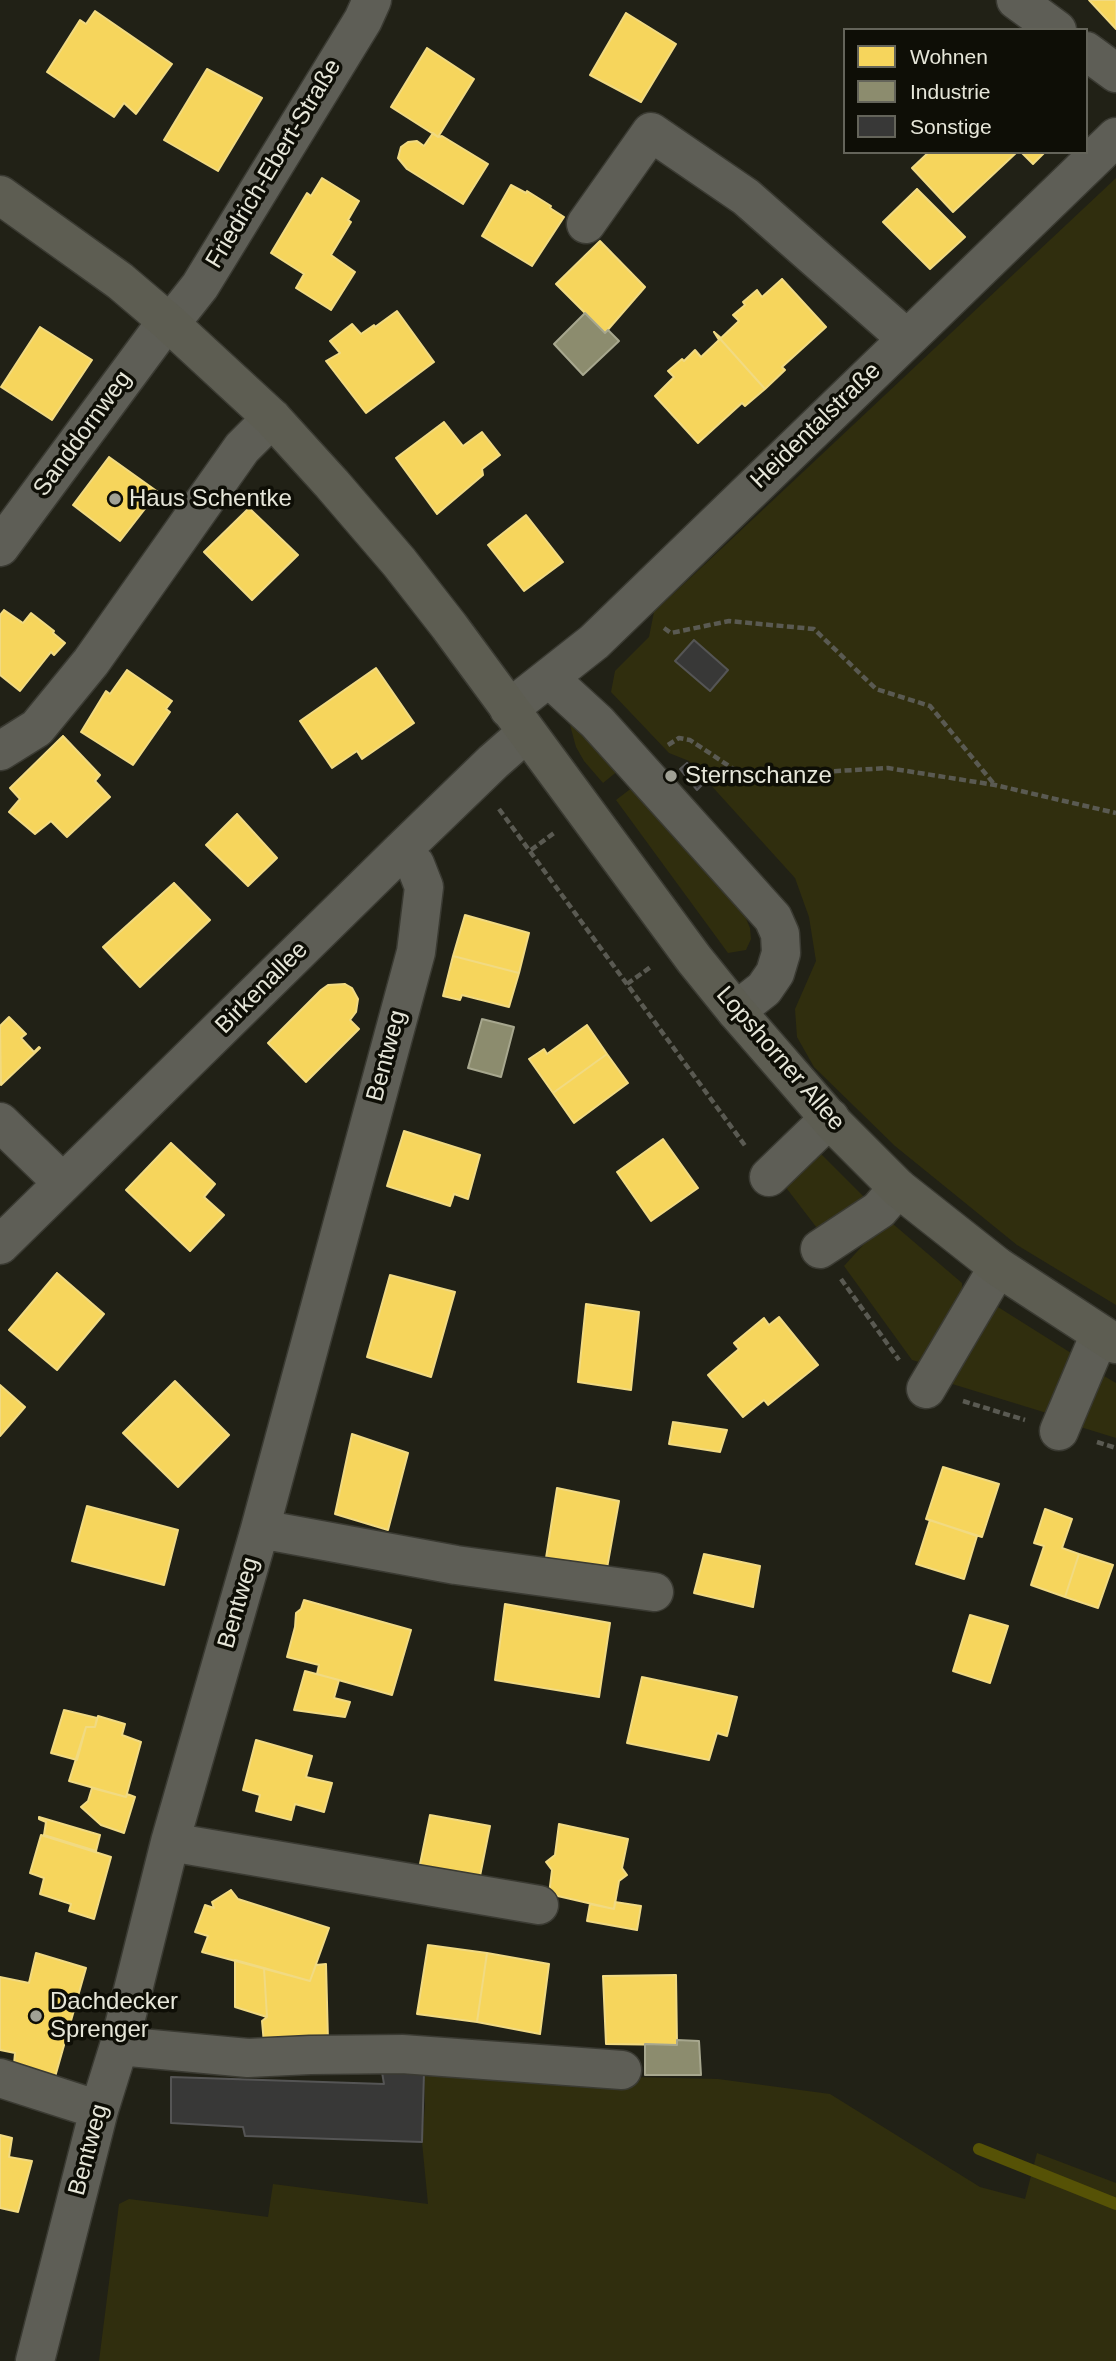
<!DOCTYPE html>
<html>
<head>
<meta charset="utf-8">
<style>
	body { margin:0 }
	#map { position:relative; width:1116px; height:2361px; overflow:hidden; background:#212116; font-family:Arial,sans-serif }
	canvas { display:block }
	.legend { position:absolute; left:843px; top:28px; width:245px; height:126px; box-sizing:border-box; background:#0e0e06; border:2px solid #64645a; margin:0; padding:9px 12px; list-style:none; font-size:21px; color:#e6e6d9 }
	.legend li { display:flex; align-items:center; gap:14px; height:35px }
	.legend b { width:35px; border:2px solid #64645a }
</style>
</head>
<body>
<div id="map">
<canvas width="1116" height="2361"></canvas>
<ul class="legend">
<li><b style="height:19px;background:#f6d55c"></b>Wohnen</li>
<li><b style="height:19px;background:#8c8c6e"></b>Industrie</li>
<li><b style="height:19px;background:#383837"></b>Sonstige</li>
</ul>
</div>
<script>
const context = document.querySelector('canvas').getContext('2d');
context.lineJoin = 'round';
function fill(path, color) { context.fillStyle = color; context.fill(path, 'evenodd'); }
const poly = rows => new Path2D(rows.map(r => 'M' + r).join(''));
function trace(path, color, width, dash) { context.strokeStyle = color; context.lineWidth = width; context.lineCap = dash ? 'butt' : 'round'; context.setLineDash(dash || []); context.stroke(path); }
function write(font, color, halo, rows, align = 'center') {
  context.font = font + ' Arial,sans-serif'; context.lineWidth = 7; context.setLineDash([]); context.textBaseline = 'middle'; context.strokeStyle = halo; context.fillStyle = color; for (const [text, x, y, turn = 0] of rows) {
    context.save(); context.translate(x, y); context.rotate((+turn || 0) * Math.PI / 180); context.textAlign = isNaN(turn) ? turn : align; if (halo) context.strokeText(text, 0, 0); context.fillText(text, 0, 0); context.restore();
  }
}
const green = poly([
	[1116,178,1116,1305,1017,1245,895,1146,814,1067,797,1037,795,1009,816,961,809,917,795,878,689,761,669,753,611,692,615,671,649,637,654,612],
	[570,725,579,731,619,770,603,783,584,761,576,747],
	[633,787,745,916,750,928,751,939,746,950,728,953,616,800],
	[819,1152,864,1197,857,1209,820,1232,781,1181],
	[883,1223,893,1224,962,1283,962,1296,923,1363,912,1360,844,1266],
	[998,1307,1071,1353,1073,1363,1050,1414,949,1383,988,1308],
	[1104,1376,1116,1383,1116,1438,1074,1425,1098,1377],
	[424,2065,503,2074,718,2079,830,2094,980,2187,1025,2199,1037,2153,1116,2183,1116,2361,99,2361,119,2204,129,2199,268,2217,273,2184,428,2204,422,2142,425,2105]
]);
const homes = poly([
	[1089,0,1116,0,1116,29,1089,0],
	[95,11,172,64,136,114,124,103,114,117,47,72,80,20,86,24,95,11],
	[626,13,676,44,641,102,590,75,626,13],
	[427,48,474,79,438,137,391,107,427,48],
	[207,69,262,98,218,171,164,140,207,69],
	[433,133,438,137,442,136,488,164,463,204,407,169,398,158,401,147,408,142,417,141,424,146,433,133],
	[929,152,1017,152,953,212,912,168,929,152],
	[1021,152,1045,152,1033,164,1021,152],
	[322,178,359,201,348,220,351,222,331,255,355,272,331,310,296,288,304,274,271,253,307,193,311,196,322,178],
	[511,185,526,193,527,191,551,206,550,208,564,217,532,266,482,236,511,185],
	[917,189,965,237,930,269,883,222,917,189],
	[600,241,645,287,605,333,556,284,600,241],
	[782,279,826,327,782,367,785,370,765,389,714,332,721,338,739,321,733,315,745,305,743,302,757,290,762,297,782,279],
	[397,311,434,362,366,413,326,361,340,353,330,341,352,324,361,334,374,325,375,327,397,311],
	[40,327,92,360,52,420,1,387,40,327],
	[714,332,765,389,745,406,742,403,698,443,655,396,674,377,668,371,682,359,684,361,695,350,701,357,719,340,714,332],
	[444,422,463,446,482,432,500,455,482,469,483,475,437,514,396,458,444,422],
	[109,457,158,492,120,541,73,505,109,457],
	[249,508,298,555,252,600,204,552,249,508],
	[526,515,563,562,524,591,488,545,526,515],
	[4,610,23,623,31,613,54,631,53,633,65,643,54,655,51,652,20,691,0,675,0,615,4,610],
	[376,668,414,723,362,759,357,751,332,768,300,721,376,668],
	[127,670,172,701,166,709,170,712,133,765,81,732,106,691,110,694,127,670],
	[63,736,100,775,95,781,110,797,67,837,51,821,35,834,9,812,20,799,10,788,63,736],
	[237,814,277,858,248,886,206,845,237,814],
	[174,883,210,920,140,987,103,947,174,883],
	[465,915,529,933,519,973,453,956,465,915],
	[453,956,519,973,509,1007,462,995,460,1000,443,996,453,956],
	[345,984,352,988,358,999,356,1012,350,1020,359,1029,306,1082,268,1043,321,990,328,985,345,984],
	[9,1017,26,1034,21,1038,34,1052,39,1047,40,1048,1,1085,0,1026,9,1017],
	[587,1025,607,1054,553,1093,529,1059,544,1049,547,1054,587,1025],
	[607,1054,628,1083,574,1123,553,1093,607,1054],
	[404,1131,480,1155,468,1199,454,1194,450,1206,387,1186,404,1131],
	[663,1139,698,1188,651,1221,617,1172,663,1139],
	[171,1143,215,1184,204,1197,224,1215,190,1251,126,1190,171,1143],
	[57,1273,104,1314,57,1370,9,1330,57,1273],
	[390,1275,455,1292,431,1377,367,1357,390,1275],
	[586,1304,639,1312,631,1390,578,1382,586,1304],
	[779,1317,818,1365,768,1405,764,1400,743,1417,708,1375,739,1349,734,1343,764,1318,769,1325,779,1317],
	[175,1381,229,1435,178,1487,123,1433,175,1381],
	[0,1385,25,1407,0,1436,0,1385],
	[673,1422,727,1430,720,1452,669,1444,673,1422],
	[352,1434,408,1453,388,1530,335,1514,352,1434],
	[943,1467,999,1484,982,1537,926,1519,943,1467],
	[557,1488,619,1501,607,1568,546,1558,557,1488],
	[87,1506,178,1530,164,1585,72,1561,87,1506],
	[1045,1509,1072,1519,1062,1548,1079,1554,1065,1597,1031,1585,1044,1546,1034,1543,1045,1509],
	[930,1520,977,1536,964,1579,916,1564,930,1520],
	[704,1554,760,1566,753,1607,694,1593,704,1554],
	[1079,1554,1113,1565,1098,1608,1065,1597,1079,1554],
	[304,1600,411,1630,392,1695,317,1674,319,1665,287,1657,295,1627,296,1613,301,1609,304,1600],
	[505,1604,610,1623,599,1697,495,1680,505,1604],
	[970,1615,1008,1626,990,1683,953,1671,970,1615],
	[305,1671,339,1680,334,1698,350,1702,345,1717,294,1710,305,1671],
	[642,1677,737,1697,727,1736,717,1733,709,1760,627,1743,642,1677],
	[64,1710,97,1718,95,1727,86,1727,77,1760,51,1753,64,1710],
	[98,1716,125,1724,122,1735,141,1742,126,1797,69,1781,86,1727,95,1727,98,1716],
	[256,1740,312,1756,306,1777,332,1783,324,1812,295,1804,291,1820,256,1811,260,1795,243,1790,256,1740],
	[92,1788,126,1797,127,1794,135,1797,124,1833,101,1825,81,1807,88,1801,92,1788],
	[430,1815,490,1826,479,1881,419,1869,430,1815],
	[39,1817,100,1835,96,1851,44,1835,46,1822,39,1819,39,1817],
	[559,1824,628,1839,622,1868,627,1875,619,1881,614,1909,549,1894,552,1870,546,1862,555,1855,559,1824],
	[41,1835,111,1857,94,1919,69,1911,71,1904,40,1894,44,1878,30,1873,41,1835],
	[231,1890,238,1899,329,1928,310,1981,202,1952,208,1936,195,1932,205,1905,214,1908,212,1902,231,1890],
	[615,1902,641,1906,637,1930,587,1921,590,1904,614,1909,615,1902],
	[428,1945,487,1953,477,2022,417,2014,428,1945],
	[36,1953,86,1968,55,2077,14,2064,15,2053,0,2050,0,1977,29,1983,36,1953],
	[487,1953,549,1964,540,2034,477,2022,487,1953],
	[235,1960,264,1968,267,2017,235,2007,235,1960],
	[326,1964,328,2041,264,2044,262,2021,267,2017,264,1968,310,1981,316,1965,326,1964],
	[676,1975,677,2045,606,2044,603,1976,676,1975],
	[0,2135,12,2138,9,2157,32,2161,18,2212,0,2208,0,2135]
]);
const industry = poly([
	[585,313,605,333,608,330,619,341,583,375,554,344,585,313],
	[482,1019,514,1027,501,1077,468,1068,482,1019],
	[677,2040,699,2041,701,2075,645,2075,645,2044,677,2045,677,2040]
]);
const stream = poly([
	[979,2149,1116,2204]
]);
const building = poly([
	[694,640,728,670,710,691,675,661,694,640],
	[687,763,704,783,697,790,680,769,687,763],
	[382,2072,424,2072,422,2142,245,2136,243,2127,171,2123,171,2077,384,2084,382,2072]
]);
const path = poly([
	[664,628,671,633,729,621,814,629,876,689,930,706,994,784],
	[668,745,679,738,690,740,735,770,753,776,888,768,995,785,1116,813],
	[499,809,746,1147],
	[531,850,554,833],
	[627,984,652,966],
	[841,1279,899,1360],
	[963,1401,1025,1420],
	[1097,1442,1116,1448]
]);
const minor = poly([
	[1016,0,1057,30],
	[1086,51,1116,73],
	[586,224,651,132,746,197,906,338],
	[170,324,200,286,363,20,372,0],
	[0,547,167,321],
	[549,678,597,722,773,918,780,934,781,953,775,973,764,989,736,1011],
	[509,709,594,642,1116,137],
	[0,751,37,728,91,662,242,448,272,418],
	[0,1122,63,1183],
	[769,1177,830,1118],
	[0,1245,400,852,493,762,526,733],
	[820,1249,879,1210,898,1188],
	[926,1389,998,1267],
	[1059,1431,1100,1334],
	[260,1529,456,1565,654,1592],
	[170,1842,539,1905],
	[119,2046,248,2058,310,2055,402,2054,622,2070],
	[0,2078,99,2110],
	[35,2361,99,2110,119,2046,170,1842,260,1529,416,952,424,887,415,864,400,852]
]);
const major = poly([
	[0,195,120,281,167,321,272,418,332,484,399,562,449,626,694,959,736,1011,835,1125,898,1188,998,1267,1116,1344]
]);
const markers = [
	[115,499,7,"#a1a195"],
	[671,776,7,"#a1a195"],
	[36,2016,7,"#a1a195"]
];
const streetNames = [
	["Friedrich-Ebert-Straße",274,164,-59],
	["Heidentalstraße",816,426,-44],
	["Sanddornweg",83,434,-54],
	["Birkenallee",262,988,-45],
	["Bentweg",387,1056,-75],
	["Lopshorner Allee",780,1059,49],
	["Bentweg",239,1603,-74],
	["Bentweg",89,2150,-75]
];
const poiNames = [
	["Haus Schentke",129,499],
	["Sternschanze",685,776],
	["Dachdecker",50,2002],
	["Sprenger",50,2030]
];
fill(green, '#302e0e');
fill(homes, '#f6d55c');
trace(homes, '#f1da82', 2);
fill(industry, '#8c8c6e');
trace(industry, '#a7a78e', 2);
trace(stream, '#565206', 12);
fill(building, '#383837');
trace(building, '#555', 2);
trace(minor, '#3a3a32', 41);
trace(major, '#3a3a32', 41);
trace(path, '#5a5a52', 4.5, [7, 3.5]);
trace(minor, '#5e5e56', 38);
trace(major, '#5d5d52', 38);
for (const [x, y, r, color] of markers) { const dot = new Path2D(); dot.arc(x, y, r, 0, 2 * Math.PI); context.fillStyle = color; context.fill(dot); trace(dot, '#0e0e06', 2.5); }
write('24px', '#e6e6d9', '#0e0e06', streetNames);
write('24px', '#e6e6d9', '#0e0e06', poiNames, 'left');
</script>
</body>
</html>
